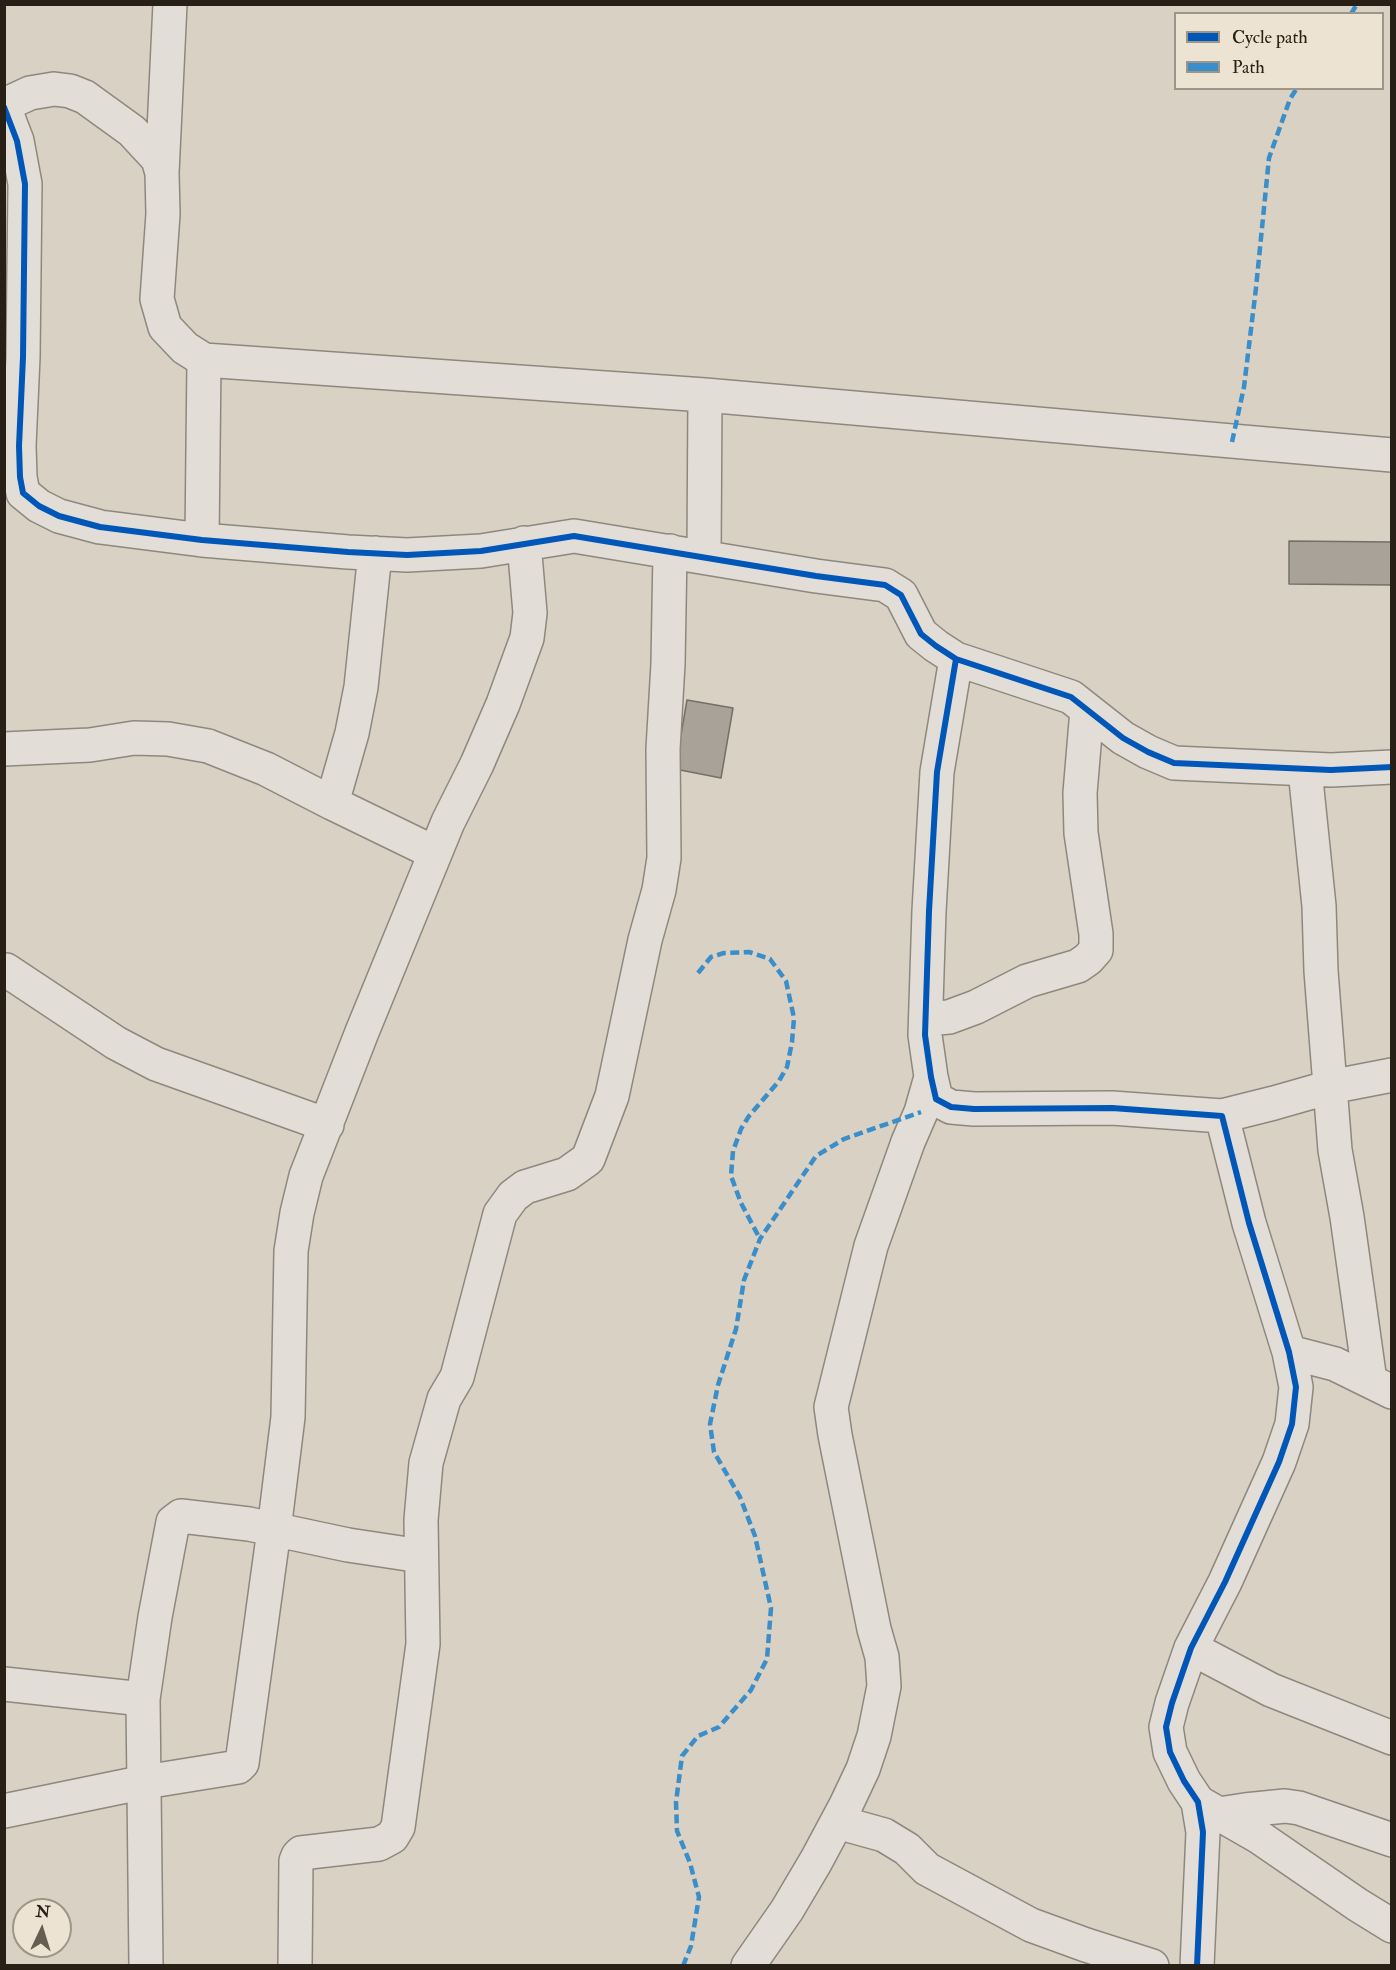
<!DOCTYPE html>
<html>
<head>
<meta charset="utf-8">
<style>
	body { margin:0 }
	#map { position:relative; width:1396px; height:1970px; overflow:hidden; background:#d9d1c3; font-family:"IM FELL Double Pica",serif }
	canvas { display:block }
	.frame { position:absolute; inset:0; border:6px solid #282017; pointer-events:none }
	.legend { position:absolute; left:1174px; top:12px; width:210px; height:78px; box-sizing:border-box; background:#ece3d2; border:2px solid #9e9587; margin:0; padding:8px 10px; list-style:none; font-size:18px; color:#282017 }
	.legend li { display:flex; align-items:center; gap:12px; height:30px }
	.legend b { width:30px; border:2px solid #9e9587 }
	.north { position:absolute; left:12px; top:1898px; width:60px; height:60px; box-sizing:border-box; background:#ece3d2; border:2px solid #9e9587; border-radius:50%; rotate:4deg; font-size:16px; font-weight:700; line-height:24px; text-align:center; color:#282017 }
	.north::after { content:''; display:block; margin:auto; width:21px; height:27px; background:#665e53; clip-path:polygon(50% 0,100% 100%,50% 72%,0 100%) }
</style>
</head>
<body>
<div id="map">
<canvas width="1396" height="1970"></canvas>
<div class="frame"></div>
<ul class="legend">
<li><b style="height:8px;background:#0057b8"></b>Cycle path</li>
<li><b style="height:8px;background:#3a8ec9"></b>Path</li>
</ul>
<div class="north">N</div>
</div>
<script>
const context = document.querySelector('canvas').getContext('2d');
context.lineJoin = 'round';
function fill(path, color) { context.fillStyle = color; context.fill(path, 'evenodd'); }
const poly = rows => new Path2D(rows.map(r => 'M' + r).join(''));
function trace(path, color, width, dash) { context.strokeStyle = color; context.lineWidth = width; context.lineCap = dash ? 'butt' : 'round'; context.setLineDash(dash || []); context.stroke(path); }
const building = poly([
	[1289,541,1392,542,1392,585,1289,584,1289,541],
	[687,700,733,708,721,778,675,769,687,700]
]);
const minor = poly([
	[4,105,30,93,54,89,70,91,85,97,132,131,158,159,162,173,163,214,157,299,165,327,185,348,204,360,202,540],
	[4,107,17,141,25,184,23,357,19,446,20,477,23,493,39,506,59,516,100,527,202,540,348,552,407,555,481,551,574,536,816,576,885,585,901,595,921,634,936,646,956,659,1071,697,1123,738,1148,752,1174,763,1331,770,1392,767],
	[162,173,170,4],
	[204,360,705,395,1392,455],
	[375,553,361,687,352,733,332,803,435,853],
	[704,556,705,395],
	[956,659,937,772,929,911,925,1035,931,1077,936,1099,951,1107,974,1109,1112,1108,1222,1116,1249,1223,1289,1352,1296,1387,1292,1424,1279,1462,1225,1582,1191,1648,1172,1703,1166,1727,1170,1752,1184,1781,1198,1802,1203,1832,1197,1966],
	[4,749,90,745,134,738,168,739,208,746,266,769,332,803],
	[1305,770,1319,906,1321,971,1335,1150,1347,1217,1370,1381],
	[6,970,116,1043,156,1064,327,1125],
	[926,1019,949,1017,976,1007,1027,981,1078,966,1088,959,1096,950,1096,934,1081,833,1080,793,1087,710],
	[1222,1116,1274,1103,1330,1087,1392,1075],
	[1289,1352,1335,1364,1392,1392],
	[1191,1648,1271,1690,1392,1738],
	[4,1684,143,1699],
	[1198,1802,1259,1837,1358,1905,1392,1926],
	[4,1811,145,1782,238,1767,242,1763,274,1530,288,1417,291,1251,297,1213,306,1176,362,1032,448,822,477,764,503,704,527,638,530,613,524,543],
	[1219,1814,1245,1810,1285,1806,1299,1808,1392,1840],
	[837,1822,884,1835,907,1849,927,1869,1031,1925,1086,1945,1152,1966],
	[146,1966,143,1699,155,1617,173,1522,181,1516,249,1524,348,1545,421,1556],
	[295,1966,296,1861,298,1856,301,1853,379,1844,392,1837,398,1827,423,1644,421,1520,426,1463,444,1399,457,1377,500,1214,513,1196,525,1187,567,1174,588,1159,612,1096,645,940,659,890,664,858,663,749,668,664,670,551],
	[748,1966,787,1910,816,1861,846,1805,863,1769,874,1736,884,1686,882,1657,874,1629,835,1435,831,1407,871,1246,908,1142,921,1112,931,1077]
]);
const quiet = poly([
	[1351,14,1357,4],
	[1232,442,1244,387,1256,288,1269,158,1290,99,1297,88],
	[698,973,711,957,724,953,749,952,770,959,786,981,794,1018,792,1042,787,1067,779,1081,749,1116,741,1129,733,1151,731,1176,741,1203,760,1239],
	[683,1966,691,1946,699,1897,690,1863,677,1831,676,1802,682,1756,698,1736,719,1727,751,1690,767,1659,771,1608,755,1536,740,1497,714,1452,710,1424,718,1385,736,1329,744,1280,760,1239,816,1156,844,1139,921,1112]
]);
const cycleway = poly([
	[4,107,17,141,25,184,23,357,19,446,20,477,23,493,39,506,59,516,100,527,202,540,348,552,407,555,481,551,574,536,816,576,885,585,901,595,921,634,936,646,956,659,1071,697,1123,738,1148,752,1174,763,1331,770,1392,767],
	[956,659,937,772,929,911,925,1035,931,1077,936,1099,951,1107,974,1109,1112,1108,1222,1116,1249,1223,1289,1352,1296,1387,1292,1424,1279,1462,1225,1582,1191,1648,1172,1703,1166,1727,1170,1752,1184,1781,1198,1802,1203,1832,1197,1966]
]);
fill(building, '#a8a298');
trace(building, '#747068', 1.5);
trace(minor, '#8d887f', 36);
trace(minor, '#e2ded7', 33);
trace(quiet, '#3a8ec9', 4.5, [9, 4.5]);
trace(cycleway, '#0057b8', 6);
</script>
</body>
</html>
